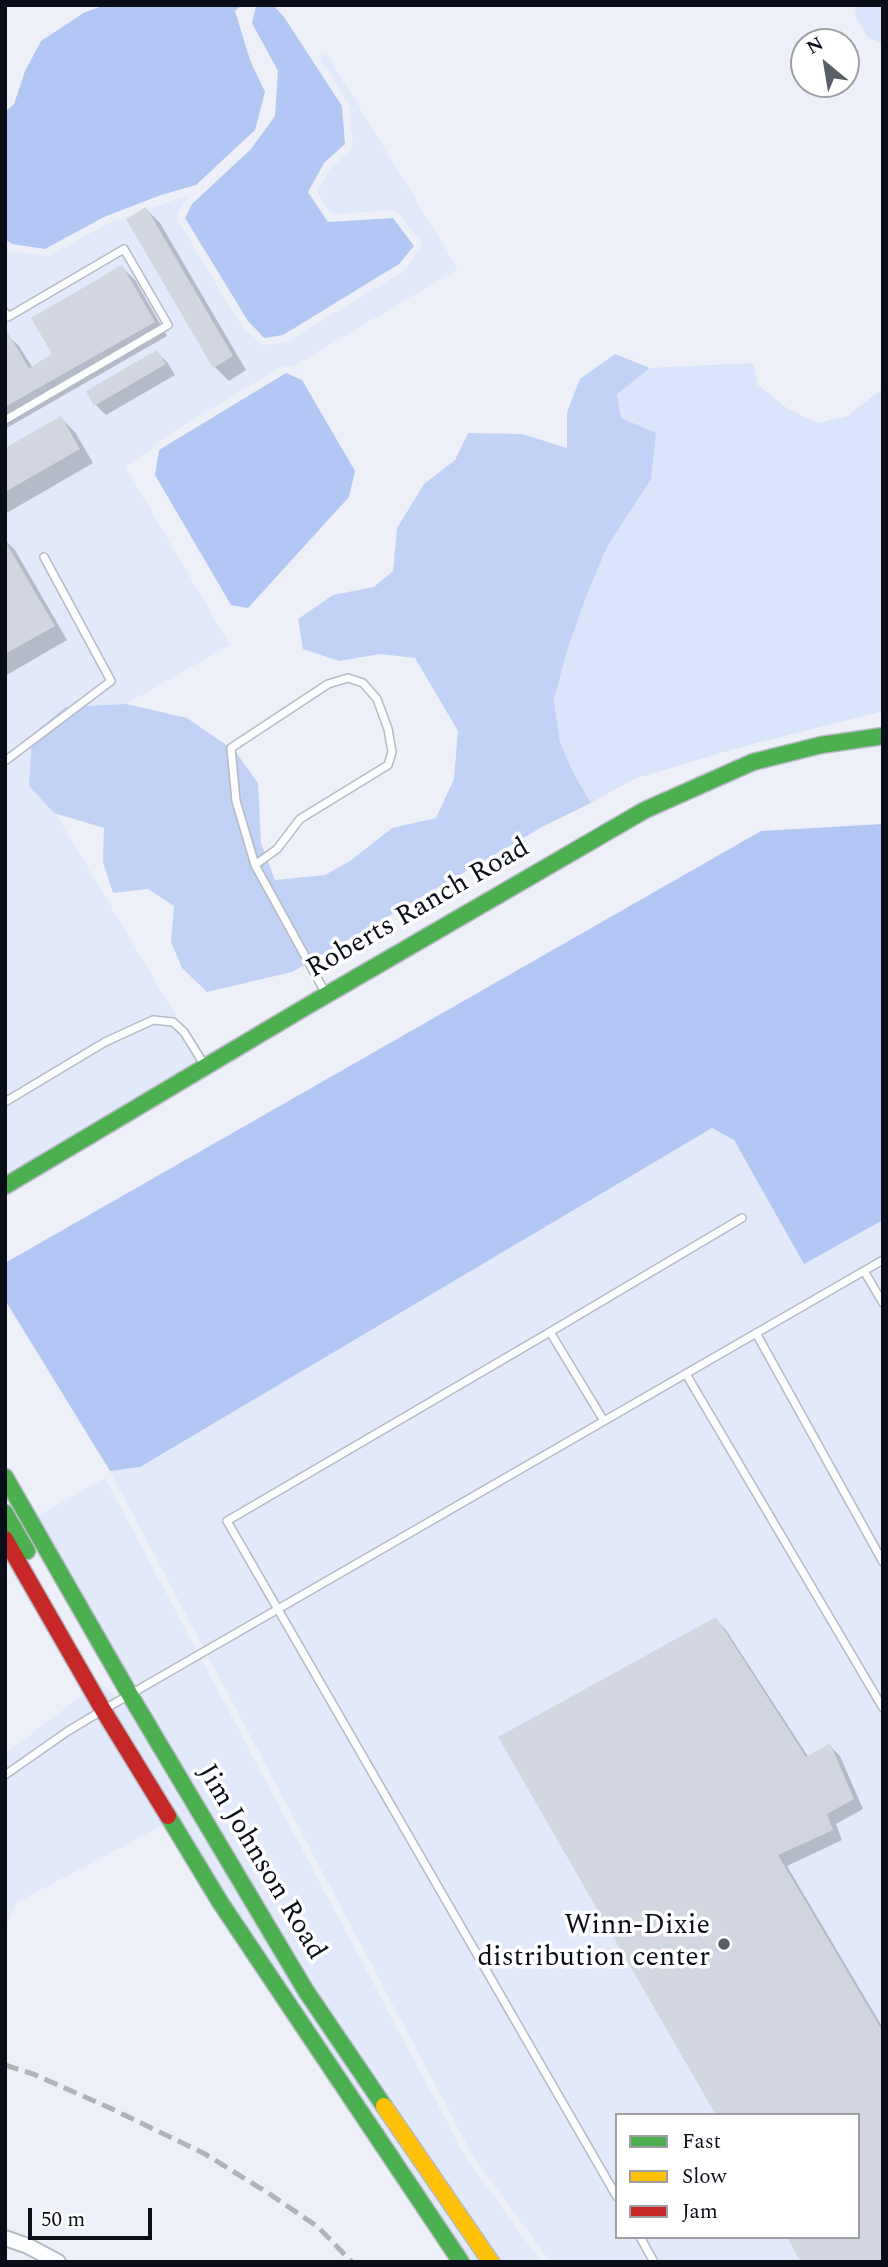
<!DOCTYPE html>
<html>
<head>
<meta charset="utf-8">
<style>
	body { margin:0 }
	#map { position:relative; width:888px; height:2267px; overflow:hidden; background:#edf0f8; font-family:Spectral,serif }
	canvas { display:block }
	.frame { position:absolute; inset:0; border:7px solid #090e18; pointer-events:none }
	.legend { position:absolute; left:615px; top:2113px; width:245px; height:126px; box-sizing:border-box; background:#fff; border:2px solid #9d9fa3; margin:0; padding:9px 12px; list-style:none; font-size:21px; color:#090e18 }
	.legend li { display:flex; align-items:center; gap:14px; height:35px }
	.legend b { width:35px; border:2px solid #9d9fa3 }
	.north { position:absolute; left:790px; top:28px; width:70px; height:70px; box-sizing:border-box; background:#fff; border:2px solid #9d9fa3; border-radius:50%; rotate:330deg; font-size:19px; font-weight:700; line-height:28px; text-align:center; color:#090e18 }
	.north::after { content:''; display:block; margin:auto; width:24px; height:32px; background:#595d66; clip-path:polygon(50% 0,100% 100%,50% 72%,0 100%) }
	.scale { position:absolute; left:28px; top:2208px; width:124px; height:32px; box-sizing:border-box; border:4px solid #090e18; border-top:0; padding-left:9px; font-size:21px; line-height:24px; white-space:nowrap; color:#090e18; -webkit-text-stroke:5px #fff; paint-order:stroke }
</style>
</head>
<body>
<div id="map">
<canvas width="888" height="2267"></canvas>
<div class="frame"></div>
<ul class="legend">
<li><b style="height:9px;background:#4caf50"></b>Fast</li>
<li><b style="height:9px;background:#ffc107"></b>Slow</li>
<li><b style="height:9px;background:#c62828"></b>Jam</li>
</ul>
<div class="north">N</div>
<div class="scale">50 m</div>
</div>
<script>
const context = document.querySelector('canvas').getContext('2d');
context.lineJoin = 'round';
function fill(path, color) { context.fillStyle = color; context.fill(path, 'evenodd'); }
const poly = rows => new Path2D(rows.map(r => 'M' + r).join(''));
function trace(path, color, width, dash) { context.strokeStyle = color; context.lineWidth = width; context.lineCap = dash ? 'butt' : 'round'; context.setLineDash(dash || []); context.stroke(path); }
function write(font, color, halo, rows, align = 'center') {
  context.font = font + ' Spectral,serif'; context.lineWidth = 7; context.setLineDash([]); context.textBaseline = 'middle'; context.strokeStyle = halo; context.fillStyle = color; for (const [text, x, y, turn = 0] of rows) {
    context.save(); context.translate(x, y); context.rotate((+turn || 0) * Math.PI / 180); context.textAlign = isNaN(turn) ? turn : align; if (halo) context.strokeText(text, 0, 0); context.fillText(text, 0, 0); context.restore();
  }
}
const built = poly([
	[327,54,458,269,292,367,282,366,155,443,151,450,125,466,230,645,126,704,65,707,32,735,29,786,56,814,201,1058,5,1175,5,248,9,251,49,256,107,224,189,195,178,213,177,219,241,325,262,345,285,343,404,271,422,247,420,241,397,212,392,210,331,214,317,192,330,169,351,150,353,144,349,104,319,58],
	[713,1128,734,1140,804,1263,883,1220,883,2262,550,2262,472,2154,110,1471],
	[617,2115,858,2115,858,2237,617,2237],
	[105,1478,466,2158,541,2262,501,2262,313,1986,140,1696,141,1693,136,1689,37,1516],
	[98,1683,123,1701,481,2262,471,2262,227,1898],
	[84,1694,163,1825,16,1903,5,1929,5,1754]
]);
const green = poly([
	[857,5,883,5,883,44,868,38,855,15],
	[753,363,758,385,788,409,818,423,848,416,883,388,883,711,734,749,634,779,591,803,574,774,560,742,554,700,566,654,586,597,607,547,627,514,617,393,650,368]
]);
const forest = poly([
	[615,354,650,368,617,394,621,418,656,433,651,479,607,547,586,597,566,654,554,700,560,742,574,774,591,803,544,826,292,972,207,992,182,968,171,942,174,906,148,889,113,893,103,862,104,828,54,813,29,786,32,735,65,707,126,704,187,718,235,751,258,783,261,843,275,880,325,875,350,861,392,828,436,818,454,779,458,731,415,658,380,654,339,661,303,649,298,619,333,595,374,587,393,571,397,528,424,484,455,460,468,433,522,434,567,448,567,412,580,379]
]);
const water = poly([
	[106,5,242,5,235,11,250,60,265,92,255,130,196,185,161,195,104,217,45,249,12,244,5,239,5,112,14,104,25,71,41,41,85,12],
	[258,5,273,5,284,17,342,106,345,144,324,163,308,192,328,222,393,218,414,246,399,264,283,335,264,338,248,321,185,218,192,204,251,149,275,116,278,71,252,23,256,6],
	[286,373,302,380,355,471,349,497,248,608,231,605,155,475,159,450],
	[883,824,883,1220,804,1264,734,1140,712,1128,140,1467,110,1471,5,1300,5,1263,761,831]
]);
const shadow = poly([
	[146,209,160,223,246,370,229,381,215,367],
	[122,267,135,280,167,336,5,429,5,333,19,346,32,367,54,355],
	[157,352,167,362,175,375,106,415,96,405],
	[61,418,75,432,93,463,5,514,5,450],
	[5,540,15,550,67,640,5,676],
	[716,1619,726,1630,809,1758,830,1746,840,1756,863,1809,836,1824,842,1840,787,1866,883,2028,883,2262,858,2237,858,2115,718,2115]
]);
const building = poly([
	[146,207,233,356,213,368,126,219],
	[122,265,155,322,5,407,5,328,29,368,52,354,31,318],
	[157,350,166,364,94,406,86,391],
	[61,416,80,449,5,492,5,448],
	[5,541,55,626,5,654],
	[716,1617,806,1757,830,1743,854,1799,827,1814,833,1830,778,1855,883,2032,883,2262,801,2262,787,2237,858,2237,858,2115,716,2115,498,1737]
]);
const lane = poly([
	[5,312,8,317,124,249,168,325,5,420],
	[5,761,111,681,44,557],
	[255,865,236,801,231,748,328,684,348,678,363,683,377,699,388,729,392,752,388,765,300,819,277,849,255,865,326,994],
	[5,1102,105,1042,153,1020,173,1022,184,1032,205,1066],
	[864,1271,883,1303],
	[550,1332,742,1218],
	[756,1333,883,1562],
	[686,1374,883,1708],
	[604,1421,550,1332,227,1521,617,2197],
	[5,1775,68,1731,103,1710,883,1260],
	[640,2237,654,2262]
]);
const street = poly([
	[5,2238,28,2246,58,2262]
]);
const fast = poly([
	[5,1186,309,1005,645,810,753,762,821,745,883,736],
	[5,1477,130,1695,306,1991,384,2106],
	[5,1513,27,1551],
	[168,1816,220,1902,461,2262]
]);
const slow = poly([
	[384,2106,491,2262]
]);
const jam = poly([
	[5,1539,103,1710,168,1816]
]);
const rail = poly([
	[5,2065,33,2074,110,2108,205,2154,268,2193,318,2227,352,2262]
]);
const markers = [
	[724,1944,7,"#595d66"]
];
const streetNames = [
	["Roberts Ranch Road",419,910,-30],
	["Jim Johnson Road",260,1863,59]
];
const poiNames = [
	["Winn-Dixie",710,1928],
	["distribution center",710,1960]
];
fill(built, '#e2e9fa');
fill(green, '#dae4fa');
fill(forest, '#c2d2f7');
fill(water, '#b3c7f4');
fill(shadow, '#0003');
fill(building, '#d2d6e0');
trace(lane, '#b6bac3', 10);
trace(street, '#b6bac3', 18);
trace(fast, '#b6bac3', 19);
trace(slow, '#b6bac3', 19);
trace(jam, '#b6bac3', 19);
trace(lane, '#fcfdfe', 7);
trace(street, '#fcfdfe', 14);
trace(fast, '#4caf50', 16);
trace(slow, '#ffc107', 16);
trace(jam, '#c62828', 16);
trace(rail, '#b2b3b6', 5, [14, 7]);
for (const [x, y, r, color] of markers) { const dot = new Path2D(); dot.arc(x, y, r, 0, 2 * Math.PI); context.fillStyle = color; context.fill(dot); trace(dot, '#fff', 2.5); }
write('28px', '#090e18', '#fff', streetNames);
write('28px', '#090e18', '#fff', poiNames, 'right');
</script>
</body>
</html>
